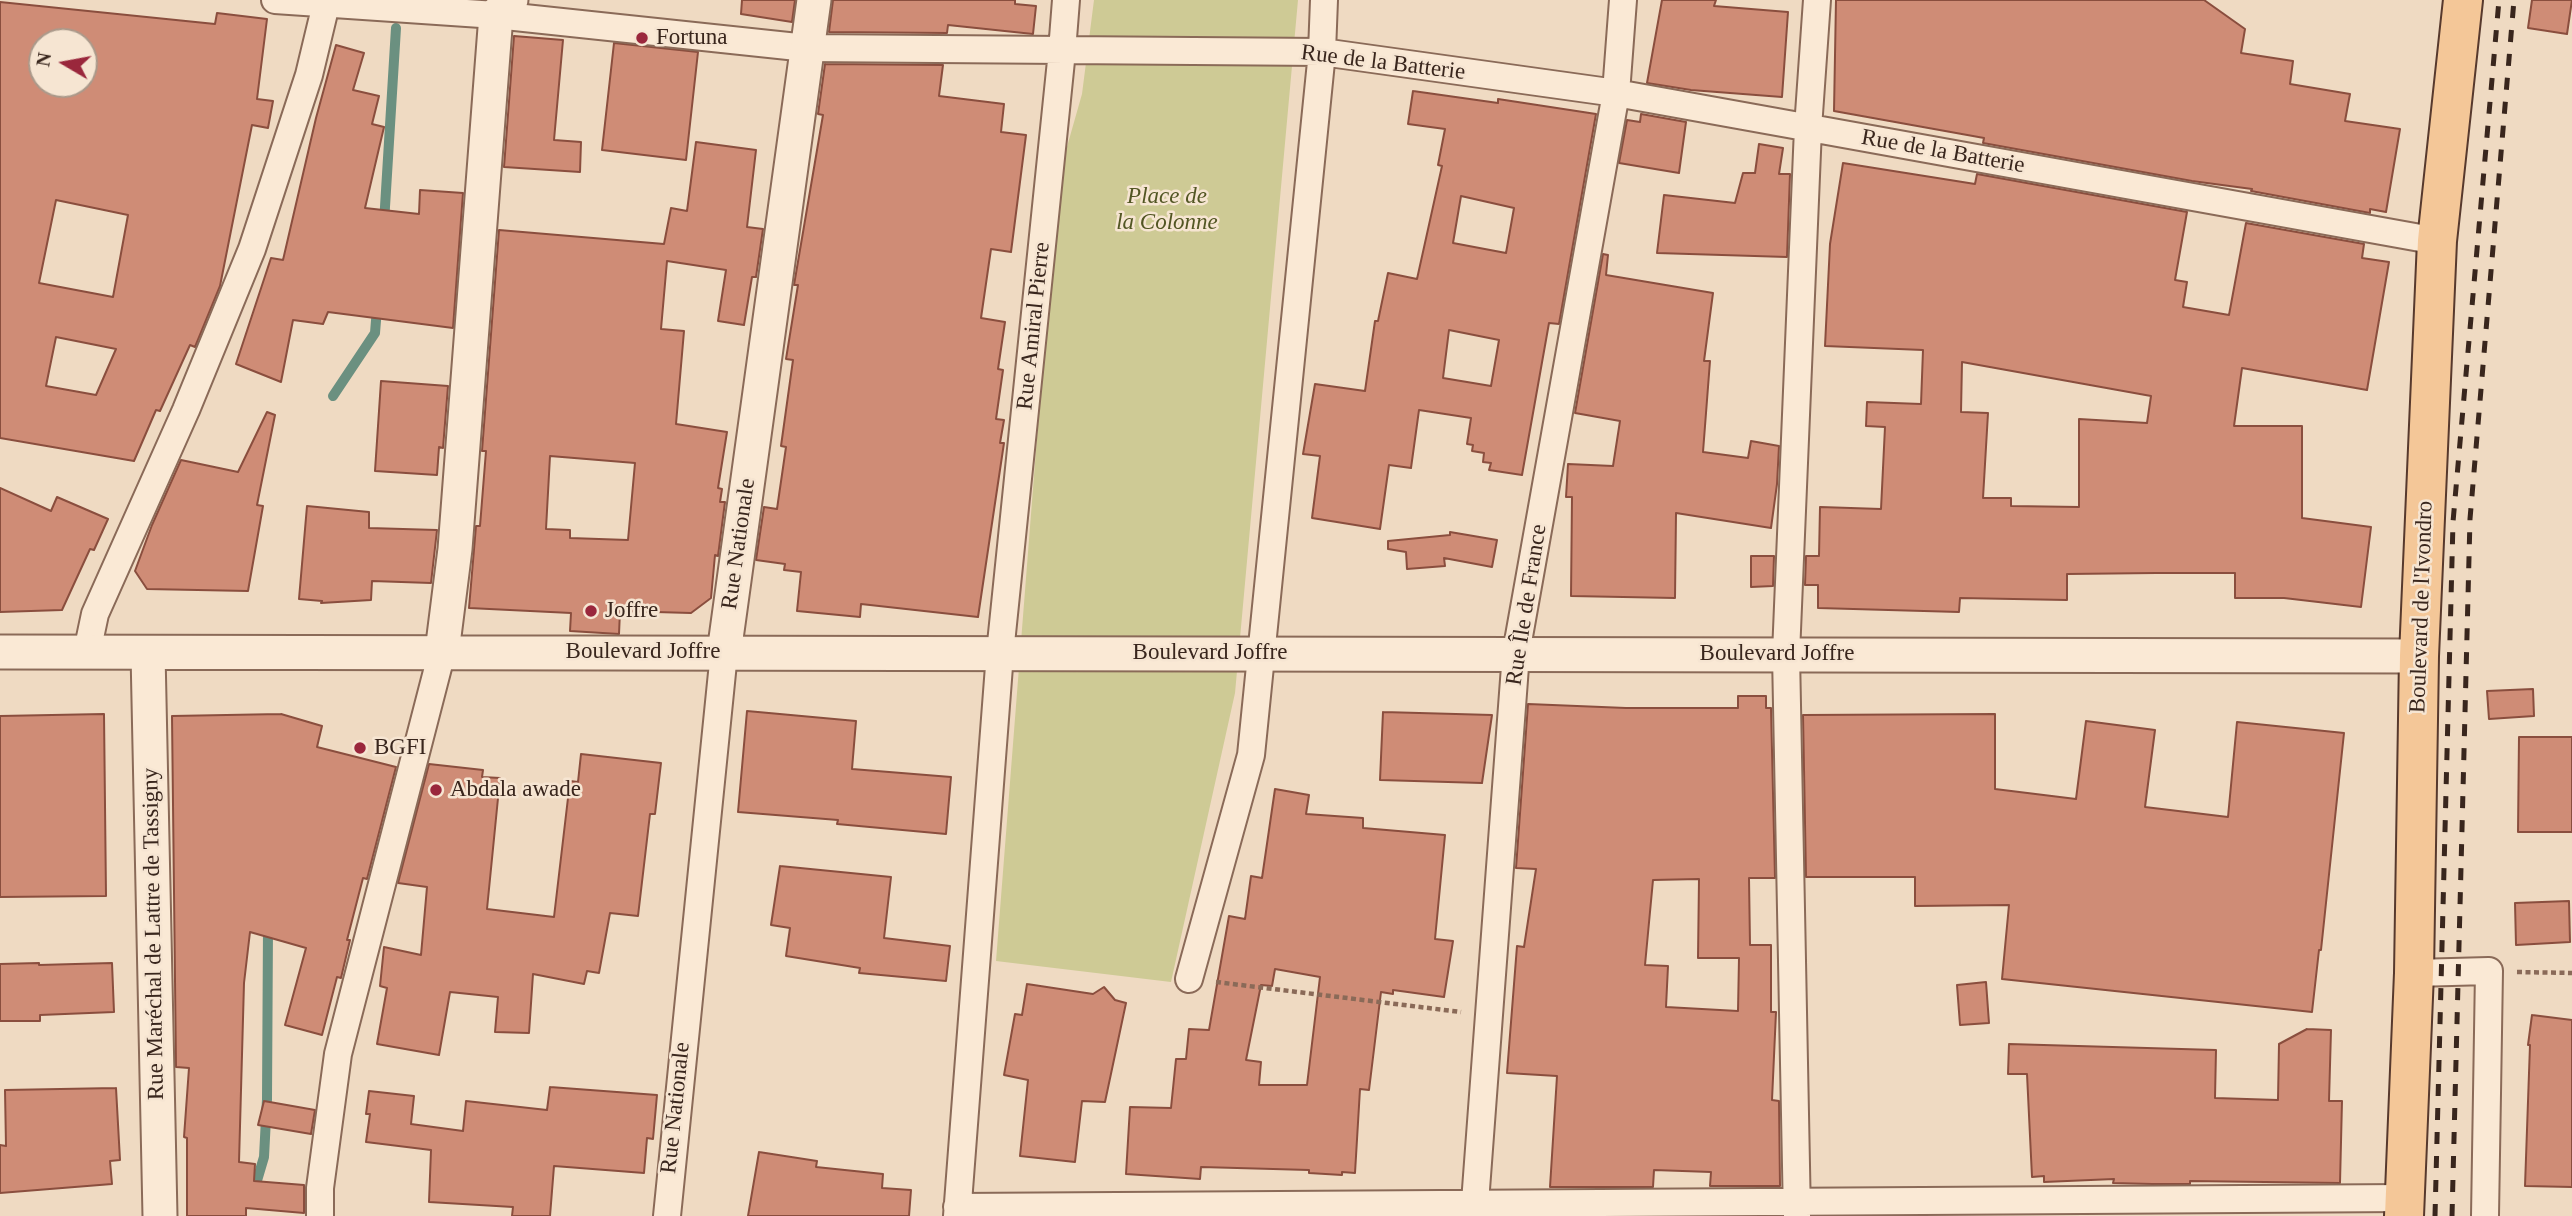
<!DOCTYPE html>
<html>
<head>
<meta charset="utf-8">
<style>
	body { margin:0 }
	#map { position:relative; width:2572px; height:1216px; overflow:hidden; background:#efdac2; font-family:Georgia,serif }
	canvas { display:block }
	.north { position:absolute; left:28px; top:28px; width:70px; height:70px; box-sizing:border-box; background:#f6e5d2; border:2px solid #aa998a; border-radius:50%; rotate:280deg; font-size:19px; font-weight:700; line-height:28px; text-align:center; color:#39261d }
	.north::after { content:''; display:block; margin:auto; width:24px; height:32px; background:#9a273c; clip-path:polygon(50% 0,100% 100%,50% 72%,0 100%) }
</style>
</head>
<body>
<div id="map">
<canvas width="2572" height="1216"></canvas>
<div class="north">N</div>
</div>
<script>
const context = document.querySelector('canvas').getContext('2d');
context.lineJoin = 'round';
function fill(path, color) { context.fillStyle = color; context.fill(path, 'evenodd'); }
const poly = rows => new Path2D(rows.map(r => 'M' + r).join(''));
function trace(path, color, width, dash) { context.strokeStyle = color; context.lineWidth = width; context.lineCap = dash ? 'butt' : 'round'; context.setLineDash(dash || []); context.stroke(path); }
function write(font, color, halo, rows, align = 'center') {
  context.font = font + ' Georgia,serif'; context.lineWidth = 5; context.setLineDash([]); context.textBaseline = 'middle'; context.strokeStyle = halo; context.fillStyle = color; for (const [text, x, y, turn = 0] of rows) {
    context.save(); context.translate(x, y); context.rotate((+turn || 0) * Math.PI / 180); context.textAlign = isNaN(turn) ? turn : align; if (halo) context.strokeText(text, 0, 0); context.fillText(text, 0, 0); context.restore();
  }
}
const green = poly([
	[1094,0,1298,0,1235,693,1171,982,996,961,1057,182,1082,94]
]);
const stream = poly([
	[384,223,396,28],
	[333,396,375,333,377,308],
	[253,1194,264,1157,267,1099,268,927]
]);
const building = poly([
	[742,0,795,0,792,22,741,14,742,0],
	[833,0,1015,0,1015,4,1036,6,1033,34,948,25,947,33,829,32,833,0],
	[1662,0,1716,0,1714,6,1788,12,1782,97,1691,90,1647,83,1662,0],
	[1836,0,2204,0,2245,29,2241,53,2293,61,2290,84,2350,94,2345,121,2400,129,2386,212,2370,209,2370,213,2251,191,2252,189,2192,181,1983,143,1984,138,1834,111,1836,0],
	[2532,0,2572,0,2567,34,2528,28,2532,0],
	[0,2,215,24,217,13,267,19,257,99,273,101,268,128,252,125,220,286,195,347,190,345,160,411,156,410,134,461,0,438,0,2],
	[42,42,84,42,84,84,42,84,42,42],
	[56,200,128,215,113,297,39,283,56,200],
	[56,337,116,349,96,395,46,386,56,337],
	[514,36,563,40,554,140,581,142,580,172,504,167,514,36],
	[614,43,698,52,686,160,602,150,614,43],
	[336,45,364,53,353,90,379,96,372,124,384,127,365,208,419,214,420,190,463,193,453,328,328,312,323,324,293,320,281,382,236,364,271,258,283,260,316,118,336,45],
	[825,64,943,65,939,96,1004,104,1001,132,1026,135,1011,252,991,249,981,318,1005,322,998,369,1003,370,996,419,1004,420,1000,443,1004,443,978,617,861,604,860,617,797,611,801,572,784,570,785,564,756,560,764,507,777,509,786,447,781,446,793,360,786,359,798,285,794,285,823,115,818,114,825,64],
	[1413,91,1498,103,1498,99,1596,114,1559,324,1549,323,1522,475,1489,470,1491,463,1483,462,1484,453,1472,451,1473,445,1467,444,1471,418,1419,410,1411,468,1389,465,1380,529,1312,518,1320,456,1303,454,1315,384,1365,391,1375,321,1378,321,1388,273,1417,279,1442,166,1438,165,1445,129,1408,124,1413,91],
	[1461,196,1514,208,1506,253,1453,243,1461,196],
	[1449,330,1499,340,1491,386,1443,378,1449,330],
	[1641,114,1686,122,1679,173,1619,163,1627,120,1640,122,1641,114],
	[696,142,756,150,747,227,763,229,756,277,752,277,744,325,718,321,726,270,667,261,661,329,684,331,676,424,727,432,718,488,722,489,720,502,725,502,718,556,715,555,711,598,691,613,620,611,619,634,570,631,571,613,469,608,476,526,480,526,486,451,482,451,499,230,664,244,671,208,687,211,696,142],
	[550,456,635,463,628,540,570,538,570,530,546,529,550,456],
	[1759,144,1783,148,1779,174,1790,174,1787,257,1657,253,1664,195,1735,203,1743,173,1755,173,1759,144],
	[1843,163,1975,184,1977,174,2187,212,2175,280,2187,282,2183,307,2229,315,2246,223,2364,244,2362,258,2389,262,2367,390,2242,368,2234,426,2302,426,2302,518,2371,527,2361,607,2284,598,2235,598,2235,573,2156,573,2067,574,2067,600,1960,598,1959,612,1818,608,1818,585,1805,585,1806,556,1819,556,1820,507,1881,509,1885,427,1866,426,1867,402,1921,404,1923,350,1825,346,1830,244,1843,163],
	[1962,362,2151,396,2147,423,2079,419,2079,507,2011,506,2011,498,1983,498,1988,413,1961,412,1962,362],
	[1603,254,1608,255,1606,275,1713,293,1704,361,1710,361,1703,452,1748,458,1751,441,1779,446,1777,484,1771,528,1676,513,1675,598,1571,596,1572,497,1566,497,1568,464,1613,466,1620,421,1575,413,1603,254],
	[381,381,448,386,443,448,439,447,437,475,375,471,381,381],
	[267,412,275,415,257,505,263,506,248,591,147,589,135,571,152,525,181,460,238,472,267,412],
	[0,488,51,511,57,497,108,519,94,550,90,549,62,610,0,612,0,488],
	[307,506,369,512,369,528,437,530,431,583,372,581,371,600,321,603,322,601,299,599,307,506],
	[1450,532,1497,540,1492,567,1444,558,1445,566,1407,569,1406,552,1388,549,1388,541,1450,535,1450,532],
	[1751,556,1774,556,1773,586,1751,587,1751,556],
	[2533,689,2534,716,2489,719,2487,691,2533,689],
	[1738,696,1766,696,1766,708,1771,708,1775,878,1749,878,1750,945,1771,945,1771,1012,1776,1012,1772,1100,1779,1101,1780,1186,1710,1186,1711,1172,1654,1170,1653,1187,1550,1187,1557,1076,1507,1073,1517,946,1524,947,1536,869,1516,868,1528,704,1626,708,1738,708,1738,696],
	[1699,879,1698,958,1739,958,1738,1011,1666,1007,1668,966,1645,965,1653,880,1699,879],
	[747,711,856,721,852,769,951,777,946,834,837,824,838,820,738,812,747,711],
	[1383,712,1492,715,1482,783,1380,780,1383,712],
	[104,714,106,896,0,897,0,716,104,714],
	[281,714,322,726,317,747,396,767,367,879,363,878,347,940,350,940,341,978,337,977,322,1035,285,1025,306,948,250,932,244,983,239,1162,255,1164,254,1181,304,1185,304,1213,246,1208,246,1216,187,1216,187,1138,184,1137,189,1068,176,1067,172,716,281,714],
	[1995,714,1995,789,2076,799,2086,721,2155,730,2145,807,2228,817,2237,722,2344,733,2321,950,2319,950,2312,1012,2002,979,2009,905,1915,906,1915,877,1806,877,1803,715,1995,714],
	[2519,737,2572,737,2572,832,2518,832,2519,737],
	[581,754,661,763,655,814,650,814,638,916,610,913,599,973,587,971,584,984,533,974,529,1033,495,1032,498,997,450,992,439,1055,377,1044,387,988,380,986,384,947,421,955,427,887,398,883,429,764,483,770,482,777,500,778,487,909,554,917,570,781,578,782,581,754],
	[1275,789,1309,795,1306,814,1363,818,1363,828,1445,835,1435,939,1453,941,1444,997,1393,990,1393,994,1381,992,1369,1090,1360,1089,1355,1173,1342,1172,1342,1175,1309,1173,1309,1170,1201,1167,1200,1179,1126,1174,1130,1107,1171,1108,1176,1059,1186,1059,1189,1029,1209,1030,1229,916,1245,919,1251,876,1262,878,1275,789],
	[1275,969,1320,977,1307,1085,1259,1085,1261,1062,1246,1060,1261,985,1272,986,1275,969],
	[780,866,891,877,884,938,950,946,946,981,859,973,860,968,786,956,790,928,771,925,780,866],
	[2569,901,2570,942,2516,945,2515,903,2569,901],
	[39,963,39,965,112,963,114,1012,40,1015,40,1021,0,1021,0,964,39,963],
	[1986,982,1989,1023,1960,1025,1957,985,1986,982],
	[1027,984,1093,994,1104,987,1115,1000,1126,1003,1105,1102,1082,1101,1075,1162,1020,1156,1028,1080,1004,1075,1015,1014,1022,1015,1027,984],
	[2532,1015,2572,1020,2572,1187,2525,1186,2530,1045,2528,1045,2532,1015],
	[2307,1029,2331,1030,2329,1101,2342,1101,2340,1183,2190,1181,2190,1184,2152,1184,2113,1183,2114,1179,2044,1182,2044,1176,2032,1177,2027,1074,2008,1074,2009,1044,2216,1050,2215,1098,2278,1100,2279,1044,2307,1029],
	[550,1087,657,1095,653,1139,647,1138,644,1173,554,1166,550,1216,512,1216,513,1207,429,1202,431,1150,366,1142,370,1114,366,1114,369,1091,414,1096,411,1124,463,1131,466,1101,547,1110,550,1087],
	[116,1088,120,1160,110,1161,112,1184,0,1193,0,1145,6,1146,5,1090,116,1088],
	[264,1101,315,1110,311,1134,258,1125,264,1101],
	[759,1152,817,1161,816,1167,883,1174,882,1188,911,1190,909,1216,748,1216,759,1152]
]);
const path = poly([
	[2517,972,2572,973],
	[1216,982,1461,1012]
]);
const minor = poly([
	[275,0,496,15,807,48,1322,52,1616,93,2437,241],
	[87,652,95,614,186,410,252,249,309,75,327,0],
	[2414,973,2489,971,2485,1216],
	[1189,979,1251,755,1322,52,1324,0],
	[957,1207,2405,1198],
	[320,1216,320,1188,338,1054,442,652],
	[667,1216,724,653],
	[957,1216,1000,653,1062,51,1066,0],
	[1474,1216,1516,653,1616,93,1623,0],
	[1797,1216,1786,654,1808,128,1817,0]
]);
const tertiary = poly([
	[0,652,2419,656],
	[442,652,455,549,496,15,511,0],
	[148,653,160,1216],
	[724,653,814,0]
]);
const primary = poly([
	[2404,1216,2414,973,2419,656,2437,241,2463,0]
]);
const rail = poly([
	[2435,1216,2453,522,2499,0],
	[2452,1216,2470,519,2514,0]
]);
const markers = [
	[642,38,7,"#9a273c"],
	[591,611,7,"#9a273c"],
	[360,748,7,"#9a273c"],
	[436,790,7,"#9a273c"]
];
const poiNames = [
	["Fortuna",656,38],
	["Joffre",605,611],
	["BGFI",374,748],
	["Abdala awade",450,790]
];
const streetNames = [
	["Rue de la Batterie",1383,63,7],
	["Rue de la Batterie",1943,152,10],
	["Rue Amiral Pierre",1034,326,-84],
	["Rue Nationale",739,544,-82],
	["Rue Île de France",1527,605,-81],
	["Boulevard de l'Ivondro",2422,607,-88],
	["Boulevard Joffre",643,652],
	["Boulevard Joffre",1210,653],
	["Boulevard Joffre",1777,654],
	["Rue Maréchal de Lattre de Tassigny",154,934,-91],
	["Rue Nationale",676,1108,-84]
];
const parkNames = [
	["Place de",1167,197],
	["la Colonne",1167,223]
];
fill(green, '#ceca95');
trace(stream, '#6b9080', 10);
fill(building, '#cf8c76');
trace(building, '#8a4e3e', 2);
trace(minor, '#8a6a58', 30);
trace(tertiary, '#8a6a58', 37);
trace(primary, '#57392d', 42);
trace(path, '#8a6a58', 4.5, [5, 3.5]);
trace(minor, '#fae9d5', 26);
trace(tertiary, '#fae9d5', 33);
trace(primary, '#f4c798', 38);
trace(rail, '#39261d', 5, [12, 12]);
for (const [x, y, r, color] of markers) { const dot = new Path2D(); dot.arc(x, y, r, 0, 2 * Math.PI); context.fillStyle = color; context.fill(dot); trace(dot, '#f6e5d2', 2.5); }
write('23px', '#39261d', '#f6e5d2', poiNames, 'left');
write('23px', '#39261d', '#f6e5d2', streetNames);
write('italic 23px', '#525623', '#f6e5d2', parkNames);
</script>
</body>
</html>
